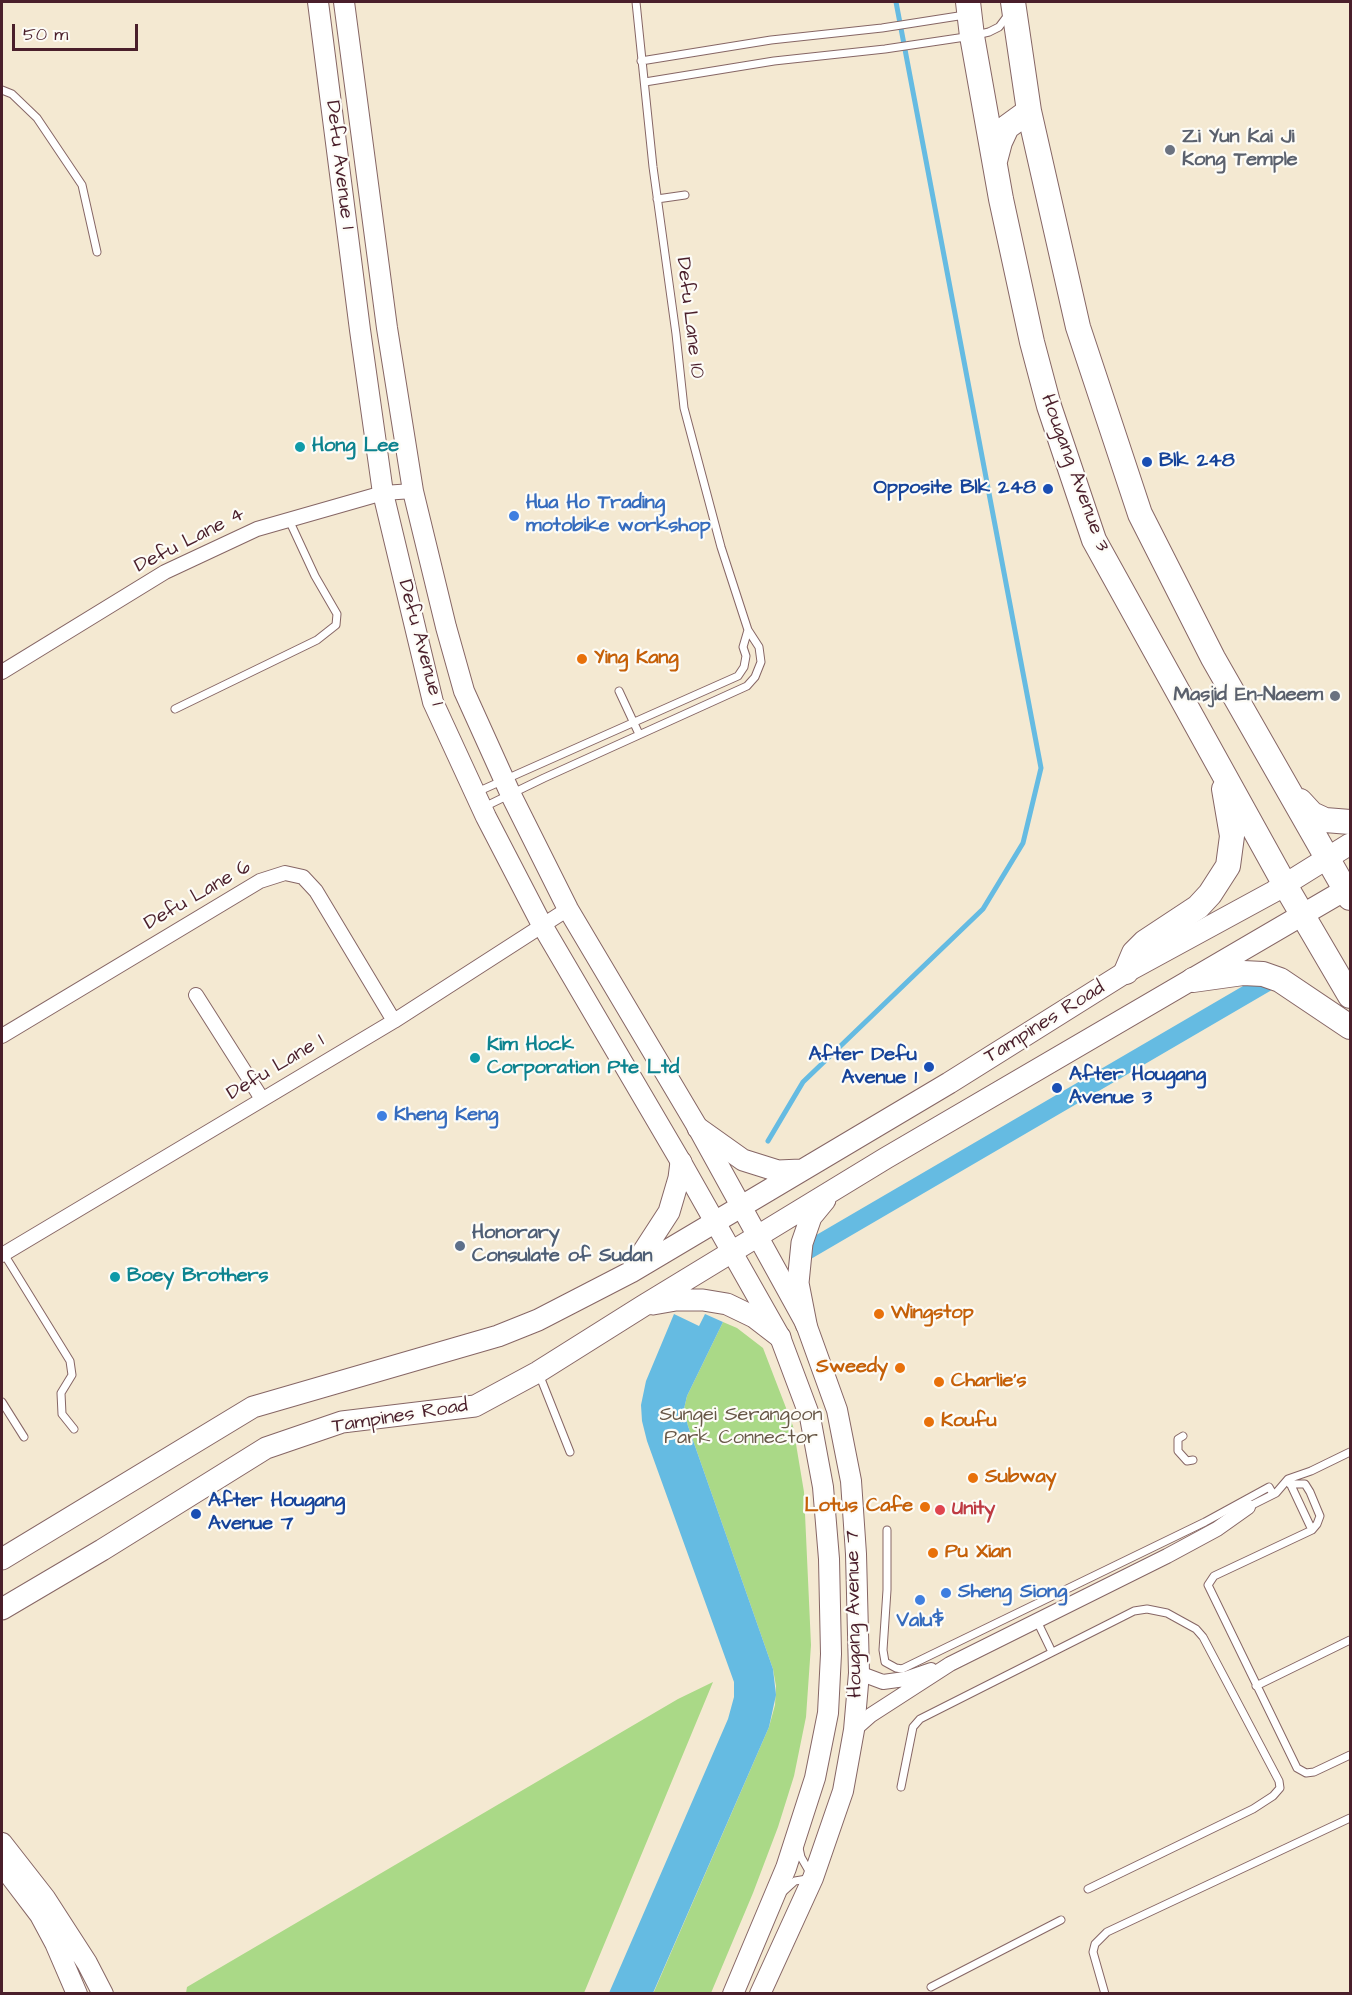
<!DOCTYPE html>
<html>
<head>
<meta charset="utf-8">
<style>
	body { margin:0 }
	#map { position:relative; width:1352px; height:1995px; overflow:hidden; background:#f4e9d2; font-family:"Architects Daughter",sans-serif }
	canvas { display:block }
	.frame { position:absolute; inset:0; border:3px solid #4a1f2b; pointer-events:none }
	.scale { position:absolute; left:12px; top:24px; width:126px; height:27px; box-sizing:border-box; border:3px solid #4a1f2b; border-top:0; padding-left:8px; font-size:18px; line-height:21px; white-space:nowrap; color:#4a1f2b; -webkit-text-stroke:4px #fdfcf7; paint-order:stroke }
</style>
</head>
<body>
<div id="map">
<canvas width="1352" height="1995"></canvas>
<div class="frame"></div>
<div class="scale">50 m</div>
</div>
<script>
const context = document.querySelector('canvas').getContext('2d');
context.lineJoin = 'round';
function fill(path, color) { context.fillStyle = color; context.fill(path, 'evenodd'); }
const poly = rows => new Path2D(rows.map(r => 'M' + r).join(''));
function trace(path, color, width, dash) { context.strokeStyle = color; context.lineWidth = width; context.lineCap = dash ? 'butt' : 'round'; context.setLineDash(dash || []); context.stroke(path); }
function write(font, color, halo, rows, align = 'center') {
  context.font = font + ' "Architects Daughter",sans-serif'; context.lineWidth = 4.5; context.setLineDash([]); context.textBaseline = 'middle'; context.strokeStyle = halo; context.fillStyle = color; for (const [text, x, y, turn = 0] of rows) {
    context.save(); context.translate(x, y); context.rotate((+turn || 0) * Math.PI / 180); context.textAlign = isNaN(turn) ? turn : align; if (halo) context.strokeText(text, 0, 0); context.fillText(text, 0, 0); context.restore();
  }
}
const green = poly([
	[723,1322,737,1328,763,1348,793,1426,804,1492,811,1645,806,1717,794,1776,778,1827,753,1893,711,1993,653,1994,769,1727,775,1705,776,1686,773,1669,688,1426,684,1409,687,1396],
	[713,1682,584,1993,186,1993,187,1987,678,1699]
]);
const water = poly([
	[674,1314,699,1326,705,1314,723,1322,687,1396,684,1409,688,1426,773,1669,776,1695,769,1727,653,1993,609,1993,728,1719,734,1697,734,1682,647,1441,642,1421,641,1405,646,1381]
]);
const stream = poly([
	[768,1141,803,1082,983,909,1023,843,1041,768,896,2]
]);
const canal = poly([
	[805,1252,1266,983]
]);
const lane = poly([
	[641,61,771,40,882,28,965,15],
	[645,82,774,61,885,49,972,36,989,32,999,27,1008,15],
	[2,90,12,94,37,118,82,185,97,252],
	[657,199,685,195],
	[619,691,639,734],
	[175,709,317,640,336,625,337,614,315,576,289,520],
	[477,792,738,676,744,667,746,656,743,647,748,630],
	[484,807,544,778,747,686,755,677,761,662,759,647,748,630,721,547,684,408,676,334,653,167,636,2],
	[4,1254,70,1361,72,1375,61,1393,62,1414,74,1429],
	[539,1374,570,1452],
	[2,1402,24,1437],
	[1183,1436,1178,1439,1178,1451,1187,1461,1193,1460],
	[1289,1481,1312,1530],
	[1290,1484,1305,1484,1310,1492,1320,1516,1317,1524,1312,1530,1214,1576,1208,1585,1297,1768,1306,1773,1314,1772,1350,1755],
	[1248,1507,1276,1493,1288,1479,1311,1471,1350,1452],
	[887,1530,887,1590,883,1650,885,1662,896,1668,902,1669,1205,1522,1269,1487,1273,1494],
	[1037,1621,1052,1652],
	[1256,1686,1350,1640],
	[901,1787,913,1727,920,1719,1134,1611,1147,1609,1167,1613,1196,1629,1203,1637,1279,1781,1280,1788,1273,1796,1253,1809,1088,1889],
	[784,1891,795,1881,813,1878,801,1857,799,1848],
	[931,1987,1061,1920],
	[1105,1994,1093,1952,1095,1944,1107,1932,1350,1818]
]);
const street = poly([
	[2,672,165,572,257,529,383,493,413,491],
	[196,995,262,1099],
	[2,1036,260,881,285,873,303,877,316,891,394,1021],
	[2,1255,394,1021,568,909],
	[859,1673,883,1682,905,1679,931,1670],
	[854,1730,871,1715,950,1664,1167,1556,1217,1529,1248,1507]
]);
const secondary = poly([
	[318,2,360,330,383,493,433,702,486,817,542,925,681,1162,780,1337,810,1417,823,1487,829,1559,831,1654,828,1713,815,1778,786,1868,733,1994],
	[344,2,387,328,413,491,446,627,464,691,511,795,568,909,698,1128,806,1324,837,1410,851,1481,856,1554,859,1673,854,1730,843,1791,813,1878,760,1994],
	[2,1843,45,1898,87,1963,103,1994],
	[2,1865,40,1915,55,1943,77,1994]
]);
const primary = poly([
	[698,1128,743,1160,778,1171,801,1170],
	[634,1266,669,1212,679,1178,681,1162],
	[653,1304,676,1300,703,1300,727,1304,754,1317,780,1337],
	[806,1324,798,1283,802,1243,811,1217,825,1200],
	[2,1559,253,1407,498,1336,538,1320,631,1272,949,1083,1126,972,1273,892,1350,844],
	[2,1609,102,1550,266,1448,342,1422,475,1406,538,1372,643,1306,886,1158,1350,887]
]);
const highway = poly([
	[968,2,972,36,1001,199,1032,342,1049,406,1094,540,1285,885,1350,996],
	[1013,2,1029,111,1078,327,1140,514,1213,658,1350,898],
	[995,161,1000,142,1007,127,1029,111],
	[1300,801,1312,814,1325,820,1350,822],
	[1126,972,1134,953,1145,942,1198,907,1210,894,1228,866,1232,836,1224,789],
	[1193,980,1243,973,1263,974,1280,980,1350,1027]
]);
const markers = [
	[1170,150,6,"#6b7280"],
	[300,447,6,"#0f9aa8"],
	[1147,462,6,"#1a4fb4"],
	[1048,489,6,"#1a4fb4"],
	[514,516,6,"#3f7fe0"],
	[582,659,6,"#e8710a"],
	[1335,696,6,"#6b7280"],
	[475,1058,6,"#0f9aa8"],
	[929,1067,6,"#1a4fb4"],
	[1057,1088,6,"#1a4fb4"],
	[382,1116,6,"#3f7fe0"],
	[460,1246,6,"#5c6f8a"],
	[115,1277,6,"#0f9aa8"],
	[879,1314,6,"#e8710a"],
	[900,1368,6,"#e8710a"],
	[939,1382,6,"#e8710a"],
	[929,1422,6,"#e8710a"],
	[973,1478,6,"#e8710a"],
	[925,1507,6,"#e8710a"],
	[940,1510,6,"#e0444e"],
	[196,1514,6,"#1a4fb4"],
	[933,1553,6,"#e8710a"],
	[946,1593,6,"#3f7fe0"],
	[920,1600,6,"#3f7fe0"]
];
const worshipNames = [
	["Zi Yun Kai Ji",1182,138],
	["Kong Temple",1182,161],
	["Masjid En-Naeem",1323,696,"right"]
];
const streetNames = [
	["Defu Avenue 1",339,165,83],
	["Defu Lane 10",689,318,83],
	["Hougang Avenue 3",1074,473,70],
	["Defu Lane 4",190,541,-27],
	["Defu Avenue 1",420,643,75],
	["Defu Lane 6",198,896,-30],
	["Tampines Road",1045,1023,-32],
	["Defu Lane 1",276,1068,-31],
	["Tampines Road",400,1417,-9],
	["Hougang Avenue 7",855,1614,-91]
];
const cultureNames = [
	["Hong Lee",312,447],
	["Kim Hock",487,1046],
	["Corporation Pte Ltd",487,1069],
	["Boey Brothers",127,1277]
];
const transitNames = [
	["Blk 248",1159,462],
	["Opposite Blk 248",1036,489,"right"],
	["After Defu",917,1056,"right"],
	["Avenue 1",917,1079,"right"],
	["After Hougang",1069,1076],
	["Avenue 3",1069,1099],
	["After Hougang",208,1502],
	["Avenue 7",208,1525]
];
const shopNames = [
	["Hua Ho Trading",526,504],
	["motobike workshop",526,527],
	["Kheng Keng",394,1116],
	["Sheng Siong",958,1593],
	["Valu$",920,1622,"center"]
];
const foodNames = [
	["Ying Kang",594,659],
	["Wingstop",891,1314],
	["Sweedy",888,1368,"right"],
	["Charlie's",951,1382],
	["Koufu",941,1422],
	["Subway",985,1478],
	["Lotus Cafe",913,1507,"right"],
	["Pu Xian",945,1553]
];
const serviceNames = [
	["Honorary",472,1234],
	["Consulate of Sudan",472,1257]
];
const parkNames = [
	["Sungei Serangoon",741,1416],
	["Park Connector",741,1439]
];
const healthNames = [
	["Unity",952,1510]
];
fill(green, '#aad987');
fill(water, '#65bbe2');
trace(stream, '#65bbe2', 5);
trace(canal, '#65bbe2', 18);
trace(lane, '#866665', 9);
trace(street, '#866665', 16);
trace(secondary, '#866665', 22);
trace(primary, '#866665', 23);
trace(highway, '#866665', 26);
trace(lane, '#fff', 7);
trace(street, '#fff', 14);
trace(secondary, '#fff', 20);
trace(primary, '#fff', 21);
trace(highway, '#fff', 24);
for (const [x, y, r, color] of markers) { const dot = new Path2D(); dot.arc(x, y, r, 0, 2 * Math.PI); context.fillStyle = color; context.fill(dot); trace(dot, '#fdfcf7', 2); }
write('bold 20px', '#5b616d', '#fdfcf7', worshipNames, 'left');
write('20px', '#4a1f2b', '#fdfcf7', streetNames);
write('bold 20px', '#0d838f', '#fdfcf7', cultureNames, 'left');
write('bold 20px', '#164399', '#fdfcf7', transitNames, 'left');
write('bold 20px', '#366cbe', '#fdfcf7', shopNames, 'left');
write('bold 20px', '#c56008', '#fdfcf7', foodNames, 'left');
write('bold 20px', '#4e5e75', '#fdfcf7', serviceNames, 'left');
write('20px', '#675747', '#fdfcf7', parkNames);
write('bold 20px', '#be3a42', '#fdfcf7', healthNames, 'left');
</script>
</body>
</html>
